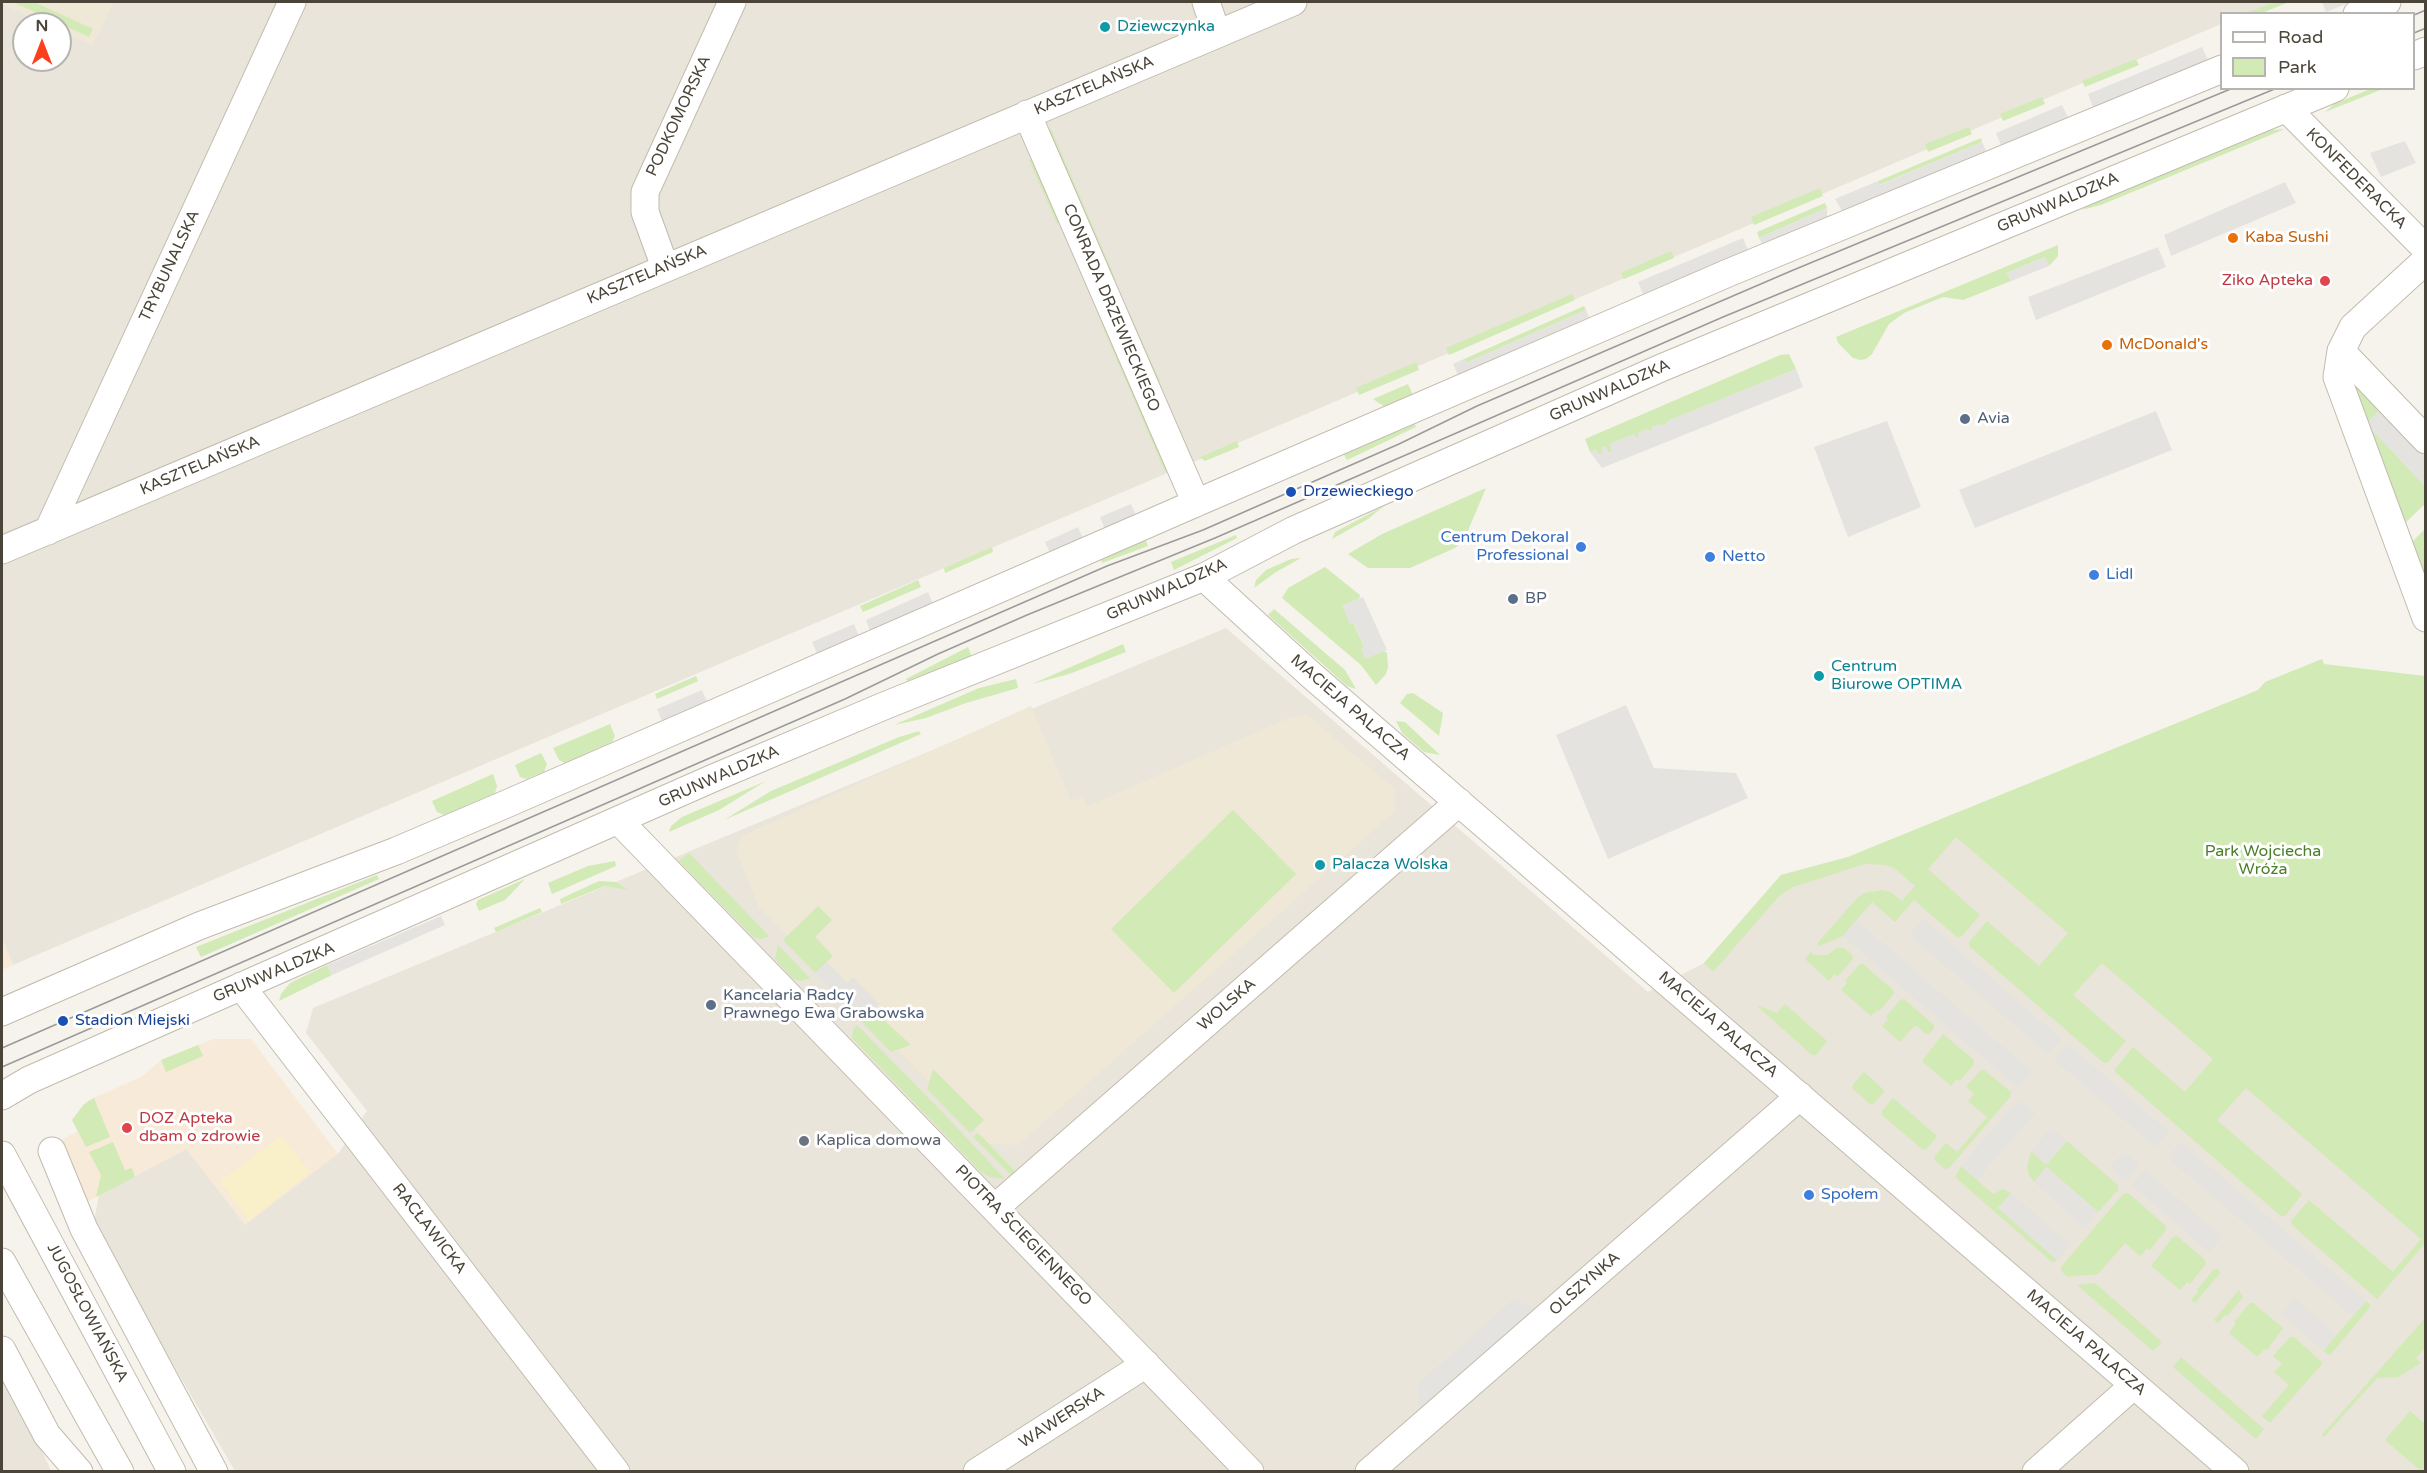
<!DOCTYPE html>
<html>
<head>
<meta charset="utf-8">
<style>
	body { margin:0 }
	#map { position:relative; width:2427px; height:1473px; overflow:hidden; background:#f6f3ec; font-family:"Varela Round",sans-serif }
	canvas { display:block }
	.frame { position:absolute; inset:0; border:3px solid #4b4439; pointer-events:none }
	.legend { position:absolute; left:2220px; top:12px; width:195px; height:78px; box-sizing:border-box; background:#fff; border:2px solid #b7b4b0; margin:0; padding:8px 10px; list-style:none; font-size:18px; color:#4b4439 }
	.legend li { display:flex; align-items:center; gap:12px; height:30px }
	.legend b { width:30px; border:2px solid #b7b4b0 }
	.north { position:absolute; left:12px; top:12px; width:60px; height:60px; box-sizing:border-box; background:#fff; border:2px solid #b7b4b0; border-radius:50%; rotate:0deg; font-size:16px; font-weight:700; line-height:24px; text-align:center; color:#4b4439 }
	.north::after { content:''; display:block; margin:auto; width:21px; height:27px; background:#fc3f1d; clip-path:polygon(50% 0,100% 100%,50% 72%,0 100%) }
</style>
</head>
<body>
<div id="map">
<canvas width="2427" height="1473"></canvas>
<div class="frame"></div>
<ul class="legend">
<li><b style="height:8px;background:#fff"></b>Road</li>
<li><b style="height:16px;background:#d2eab5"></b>Park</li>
</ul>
<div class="north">N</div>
</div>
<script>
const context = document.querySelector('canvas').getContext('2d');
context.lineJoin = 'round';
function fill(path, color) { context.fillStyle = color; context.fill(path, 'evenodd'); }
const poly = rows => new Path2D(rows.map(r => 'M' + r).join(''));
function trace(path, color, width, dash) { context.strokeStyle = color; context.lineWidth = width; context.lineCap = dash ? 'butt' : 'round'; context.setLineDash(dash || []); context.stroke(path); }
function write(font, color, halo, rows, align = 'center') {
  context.font = font + ' "Varela Round",sans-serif'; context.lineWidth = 6; context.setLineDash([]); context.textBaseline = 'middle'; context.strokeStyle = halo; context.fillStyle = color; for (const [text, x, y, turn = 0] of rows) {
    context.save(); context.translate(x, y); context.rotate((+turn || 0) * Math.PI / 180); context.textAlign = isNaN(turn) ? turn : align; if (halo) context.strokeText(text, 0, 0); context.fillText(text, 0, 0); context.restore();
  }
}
const residential = poly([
	[113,2,2275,2,2247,13,2222,14,2221,24,13,965,2,939,2,3,46,24,24,24,24,60,60,60,60,31,92,45],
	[1226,628,1648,992,1704,963,1781,875,1848,857,1958,812,2425,1217,2425,1471,235,1471,93,1227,99,1195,186,1149,338,1154,367,1111,306,1033,313,1008],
	[2,1369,21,1403,51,1471,2,1471]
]);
const commercial = poly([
	[2,939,13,965,2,970],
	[213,1039,251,1039,338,1154,245,1225,186,1149,85,1203,54,1144,78,1131,72,1120,89,1100,141,1077,161,1060]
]);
const education = poly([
	[2,2,113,2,92,46,60,31,60,24,46,24,2,3],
	[1031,706,1071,801,1083,797,1086,807,1289,718,1306,714,1394,788,1394,812,1018,1145,989,1144,759,907,736,851,742,836]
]);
const green = poly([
	[13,2,34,2,93,29,89,37],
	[2275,2,2289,2,2262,13,2246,13],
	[2136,59,2139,65,2085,87,2082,81],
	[2373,88,2383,89,2325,112,2334,104],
	[2042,97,2045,104,2003,121,2000,114],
	[1969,127,1972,134,1928,152,1925,144],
	[1051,129,1116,280,1111,282,1045,132],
	[2285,129,2101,205,2082,210,2091,204,2272,130],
	[1981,138,1982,142,1879,185,1878,181],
	[1034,158,1062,221,1057,224,1029,160],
	[1820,188,1823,196,1754,225,1751,217],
	[1825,203,1827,208,1759,238,1757,232],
	[2058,245,2058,256,2049,266,2045,257,2007,273,2011,281,1963,300,1943,297,1904,313,1889,324,1872,354,1866,359,1860,360,1853,358,1838,343,1836,337],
	[1671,251,1674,258,1624,279,1621,273],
	[1572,294,1575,300,1449,355,1446,348],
	[1584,306,1586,310,1466,363,1464,359],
	[1127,307,1160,381,1155,383,1122,309],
	[1104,320,1170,469,1165,472,1100,321],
	[1789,354,1796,369,1668,421,1668,423,1662,426,1652,427,1653,430,1649,432,1648,429,1639,433,1640,436,1635,438,1633,435,1610,444,1612,451,1608,453,1598,455,1596,450,1590,452,1585,439,1780,355],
	[1416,362,1419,370,1359,395,1356,388],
	[1408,384,1413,395,1385,407,1373,399],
	[2351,384,2354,384,2380,411,2367,424,2425,486,2425,504,2405,523],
	[1415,424,1416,427,1347,460,1343,453],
	[1237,441,1239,447,1205,461,1198,456,1201,457],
	[1486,488,1464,540,1455,548,1410,568,1368,568,1348,554,1382,534],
	[1384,506,1368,519,1332,539,1335,532],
	[2425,529,2425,603,2405,549],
	[1236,535,1237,538,1174,570,1171,562],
	[1145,538,1148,546,1102,563,1101,560],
	[992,547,993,552,945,573,944,568],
	[1301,558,1276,572,1254,588,1256,580,1266,570,1291,559],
	[1325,567,1360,595,1359,599,1343,606,1350,623,1353,622,1364,647,1365,658,1384,651,1387,653,1388,667,1386,674,1376,685,1361,665,1282,598,1288,588],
	[918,580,921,587,863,612,860,606],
	[1274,609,1345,670,1356,689,1347,686,1268,615],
	[1123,644,1126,652,1069,674,1032,684],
	[968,647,972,657,907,681,906,679],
	[2322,659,2324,664,2425,676,2425,1243,2377,1299,2292,1225,2291,1221,2309,1200,2393,1272,2421,1239,2246,1088,2217,1120,2302,1194,2285,1216,2281,1216,2115,1072,2115,1069,2133,1047,2185,1092,2213,1059,2102,963,2073,995,2126,1041,2107,1063,2104,1063,1969,946,1969,942,1987,921,2039,966,2068,933,1956,837,1928,869,1980,915,1962,936,1957,937,1914,900,1895,922,1872,902,1843,936,1819,946,1817,944,1856,899,1864,893,1883,890,1892,893,1902,901,1915,886,1894,868,1885,865,1865,864,1793,887,1779,896,1713,972,1704,963,1781,875,1848,857,2258,690,2265,682],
	[696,676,698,681,657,699,655,694],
	[1016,679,1018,688,966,703,926,718,894,725,979,688],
	[1413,693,1443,713,1439,736,1400,703,1407,694],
	[1396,721,1405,722,1440,755,1424,752,1402,733],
	[610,724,615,736,612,742,565,763,559,760,553,748],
	[919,731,921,734,724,820,771,791,899,737],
	[541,753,547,764,544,772,526,779,520,777,515,765],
	[493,774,497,786,495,793,444,815,437,812,432,801],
	[766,781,719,810,669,832,671,826,682,817],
	[1233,810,1296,874,1174,993,1111,929],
	[689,853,769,936,762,939,754,938,679,861],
	[615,861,616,866,552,894,548,883,588,866],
	[377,875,379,879,201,957,196,947],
	[525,879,505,900,479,911,476,904,478,900],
	[599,881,616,882,628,890,605,886,561,904,560,899],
	[818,906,832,920,815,937,833,956,815,973,783,940],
	[540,908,542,912,496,932,494,928],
	[778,945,810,978,811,978,801,981,793,979,775,959],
	[1837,948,1844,948,1852,955,1853,959,1838,976,1835,974,1829,981,1805,959,1811,952,1814,955,1827,955],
	[1860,964,1863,964,1893,990,1894,994,1879,1011,1877,1010,1871,1016,1841,990,1847,983,1845,981],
	[327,965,332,975,279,1001,281,994,290,983],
	[1904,999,1934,1025,1934,1029,1929,1034,1926,1034,1917,1026,1913,1027,1900,1042,1882,1026,1888,1019,1886,1017,1900,1000],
	[1785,1004,1827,1041,1816,1055,1812,1055,1756,1005,1777,1013],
	[873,1010,911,1045,891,1052,861,1021],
	[857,1025,947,1117,1005,1179,990,1177,981,1172,852,1038,853,1029],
	[1943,1034,1974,1060,1974,1064,1960,1081,1957,1079,1951,1086,1922,1061],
	[198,1045,203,1056,166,1072,161,1060],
	[933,1069,984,1120,970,1133,927,1089],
	[1981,1070,1984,1070,2011,1092,2010,1097,1949,1168,1945,1169,1935,1160,1934,1157,1946,1143,1957,1152,1987,1117,1968,1101,1974,1094,1966,1086],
	[1864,1072,1885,1091,1873,1104,1870,1104,1853,1089,1852,1086],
	[94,1098,110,1137,86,1147,72,1120,84,1104],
	[1893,1098,1937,1136,1926,1150,1922,1149,1882,1115,1882,1111],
	[978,1133,1018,1174,1013,1177,973,1137],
	[2067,1141,2118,1185,2118,1190,2098,1212,2047,1167,2034,1182,2029,1175,2027,1167,2031,1151,2046,1165],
	[113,1142,125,1170,132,1168,135,1177,96,1197,101,1175,89,1152],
	[1961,1166,1993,1194,2003,1189,2011,1193,1998,1208,2057,1260,2055,1262,2052,1262,1955,1177],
	[2128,1193,2166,1226,2166,1230,2150,1250,2147,1248,2140,1256,2125,1243,2098,1274,2068,1277,2061,1271,2061,1267,2123,1194],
	[2177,1236,2205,1260,2206,1264,2190,1284,2187,1282,2180,1290,2151,1266,2173,1237],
	[2217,1269,2220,1273,2195,1303,2191,1300,2198,1292,2197,1290,2213,1270],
	[2095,1283,2162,1342,2153,1351,2077,1285],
	[2239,1290,2243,1297,2227,1316,2225,1315,2218,1323,2214,1320],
	[2366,1301,2371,1306,2330,1355,2323,1351],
	[2250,1303,2253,1303,2283,1328,2267,1350,2265,1349,2257,1357,2229,1333,2236,1324,2234,1322],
	[2425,1318,2425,1348,2416,1358,2421,1363,2398,1377,2377,1378,2324,1437,2321,1436],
	[2290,1337,2294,1337,2323,1363,2270,1423,2262,1416,2289,1385,2274,1372,2282,1364,2273,1356],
	[2181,1357,2264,1429,2256,1439,2173,1367],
	[2410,1411,2425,1424,2425,1471,2421,1471,2385,1440]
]);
const sand = poly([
	[281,1136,310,1172,249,1221,220,1181]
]);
const parking = poly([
	[2322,2,2351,2,2326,12],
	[2202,47,2208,60,2093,107,2088,94],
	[2062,105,2068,117,2001,145,1996,133],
	[2405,141,2416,163,2381,177,2370,153],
	[1982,142,1986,151,1842,211,1835,199,1878,181,1880,185],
	[2285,182,2296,203,2171,256,2164,235],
	[1827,208,1827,217,1762,244,1759,238],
	[1743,238,1748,250,1643,294,1638,282],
	[2158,247,2166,267,2036,320,2028,297],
	[2045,257,2049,266,2011,281,2007,273],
	[1586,310,1589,317,1458,375,1453,364,1464,359,1466,363],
	[1796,369,1803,387,1602,468,1590,452,1596,450,1598,454,1603,453,1601,447,1605,446,1609,453,1612,451,1610,444,1634,434,1636,437,1640,436,1638,433,1648,429,1650,432,1653,430,1652,427,1661,423,1662,426,1668,423,1667,421],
	[2380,409,2425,457,2425,486,2366,424],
	[2156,411,2172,450,1975,528,1959,490],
	[1887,421,1921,507,1848,537,1814,447],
	[1131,504,1136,516,1105,529,1100,517],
	[1078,527,1083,538,1050,553,1045,542],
	[928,592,933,604,870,631,866,620],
	[1363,597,1387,650,1365,659,1361,648,1364,647,1354,623,1350,624,1342,605],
	[854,624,859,636,817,654,812,642],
	[702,690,707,701,662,721,657,709],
	[1626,705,1654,768,1736,773,1748,798,1608,859,1556,735],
	[441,916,445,925,332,975,327,965],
	[1923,919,2061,1039,2048,1054,1910,935],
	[1856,920,2032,1072,2018,1088,1843,936],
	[827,962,847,983,853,977,879,1004,861,1021,815,973],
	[2068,1044,2169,1132,2155,1147,2054,1059],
	[2019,1100,2035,1113,1977,1180,1961,1166],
	[2051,1128,2067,1141,2046,1165,2031,1151],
	[2181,1142,2366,1301,2353,1316,2168,1158],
	[2124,1152,2139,1165,2126,1181,2110,1167],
	[2046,1167,2098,1212,2085,1228,2034,1182],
	[2145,1170,2222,1237,2209,1252,2132,1185],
	[2011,1193,2070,1245,2057,1260,1998,1208],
	[2294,1298,2337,1335,2323,1350,2281,1314],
	[1514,1299,1535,1309,1420,1408,1417,1385]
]);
const minor = poly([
	[1206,2,1217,34],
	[2357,14,2387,2],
	[2414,56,2426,51],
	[2286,108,2426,249],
	[1027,114,1196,503],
	[2426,260,2353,327,2341,351,2337,377,2426,618],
	[665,267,645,212,645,192,732,2],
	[2341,351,2426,440],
	[48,531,292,2],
	[2,550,1293,2],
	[1204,577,1311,675,2235,1472],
	[619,821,1250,1472],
	[241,986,616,1472],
	[2,1012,199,926,396,851,504,805,1196,503,1728,273,2222,69],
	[2,1096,29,1080,711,779,884,706,1204,577,1294,530,1661,368,2335,88],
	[52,1151,84,1229,214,1472],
	[2,1155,172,1472],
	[996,1207,1459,802],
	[2,1262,120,1472],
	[2,1350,47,1435,79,1472],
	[977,1472,1146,1364],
	[1369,1472,1800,1096],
	[2036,1472,2134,1385]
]);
const tram = poly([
	[2414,15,2426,10],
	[2414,33,2426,28],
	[2,1048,1107,566,1203,530,1399,444,1477,406,1791,271,2233,88],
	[2,1067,845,699,938,654,1027,615,1215,538,1723,317,2277,88]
]);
const markers = [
	[1105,27,6,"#0f9aa8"],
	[2233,238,6,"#e8710a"],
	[2325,281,6,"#e0444e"],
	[2107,345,6,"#e8710a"],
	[1965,419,6,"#5c6f8a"],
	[1291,492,6,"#1a4fb4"],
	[1581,547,6,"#3f7fe0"],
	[1710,557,6,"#3f7fe0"],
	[2094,575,6,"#3f7fe0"],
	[1513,599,6,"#5c6f8a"],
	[1819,676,6,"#0f9aa8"],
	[1320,865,6,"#0f9aa8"],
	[711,1005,6,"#5c6f8a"],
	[63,1021,6,"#1a4fb4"],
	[127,1128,6,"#e0444e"],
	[804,1141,6,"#6b7280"],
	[1809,1195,6,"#3f7fe0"]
];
const cultureNames = [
	["Dziewczynka",1117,27],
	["Centrum",1831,667],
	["Biurowe OPTIMA",1831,685],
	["Palacza Wolska",1332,865]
];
const streetNames = [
	["KASZTELAŃSKA",1094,86,-23],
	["PODKOMORSKA",679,116,-65],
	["KONFEDERACKA",2356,179,45],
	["GRUNWALDZKA",2058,203,-23],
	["TRYBUNALSKA",170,266,-65],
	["KASZTELAŃSKA",647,275,-23],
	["CONRADA DRZEWIECKIEGO",1111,308,67],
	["GRUNWALDZKA",1610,391,-24],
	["KASZTELAŃSKA",200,466,-23],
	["GRUNWALDZKA",1167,590,-24],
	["MACIEJA PALACZA",1350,708,41],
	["GRUNWALDZKA",719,777,-24],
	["GRUNWALDZKA",274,973,-23],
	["WOLSKA",1227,1005,-41],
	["MACIEJA PALACZA",1718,1025,41],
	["RACŁAWICKA",429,1229,52],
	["PIOTRA ŚCIEGIENNEGO",1023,1236,46],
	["OLSZYNKA",1585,1284,-41],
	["JUGOSŁOWIAŃSKA",87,1313,62],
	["MACIEJA PALACZA",2086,1343,41],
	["WAWERSKA",1062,1418,-33]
];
const foodNames = [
	["Kaba Sushi",2245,238],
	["McDonald's",2119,345]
];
const healthNames = [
	["Ziko Apteka",2313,281],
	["DOZ Apteka",139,1119,"left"],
	["dbam o zdrowie",139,1137,"left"]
];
const serviceNames = [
	["Avia",1977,419],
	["BP",1525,599],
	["Kancelaria Radcy",723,996],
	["Prawnego Ewa Grabowska",723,1014]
];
const transitNames = [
	["Drzewieckiego",1303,492],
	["Stadion Miejski",75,1021]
];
const shopNames = [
	["Centrum Dekoral",1569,538,"right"],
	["Professional",1569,556,"right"],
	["Netto",1722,557],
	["Lidl",2106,575],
	["Społem",1821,1195]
];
const parkNames = [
	["Park Wojciecha",2263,852],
	["Wróża",2263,870]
];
const worshipNames = [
	["Kaplica domowa",816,1141]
];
fill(residential, '#eae5da');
fill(commercial, '#f7ead8');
fill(education, '#efe8d6');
fill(green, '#d2eab5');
fill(sand, '#f9efc9');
fill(parking, '#e5e3e0');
trace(minor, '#c2bbae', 29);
trace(minor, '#fff', 27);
trace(tram, '#9a9a9a', 1.5);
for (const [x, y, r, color] of markers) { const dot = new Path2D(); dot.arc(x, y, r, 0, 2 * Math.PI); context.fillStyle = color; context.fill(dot); trace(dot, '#fff', 2); }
write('16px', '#0d838f', '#fff', cultureNames, 'left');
write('16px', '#4b4439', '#fff', streetNames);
write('16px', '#c56008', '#fff', foodNames, 'left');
write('16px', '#be3a42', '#fff', healthNames, 'right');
write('16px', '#4e5e75', '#fff', serviceNames, 'left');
write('16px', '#164399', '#fff', transitNames, 'left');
write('16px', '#366cbe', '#fff', shopNames, 'left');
write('16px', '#4a7f2a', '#fff', parkNames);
write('16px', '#5b616d', '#fff', worshipNames, 'left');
</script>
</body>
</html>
